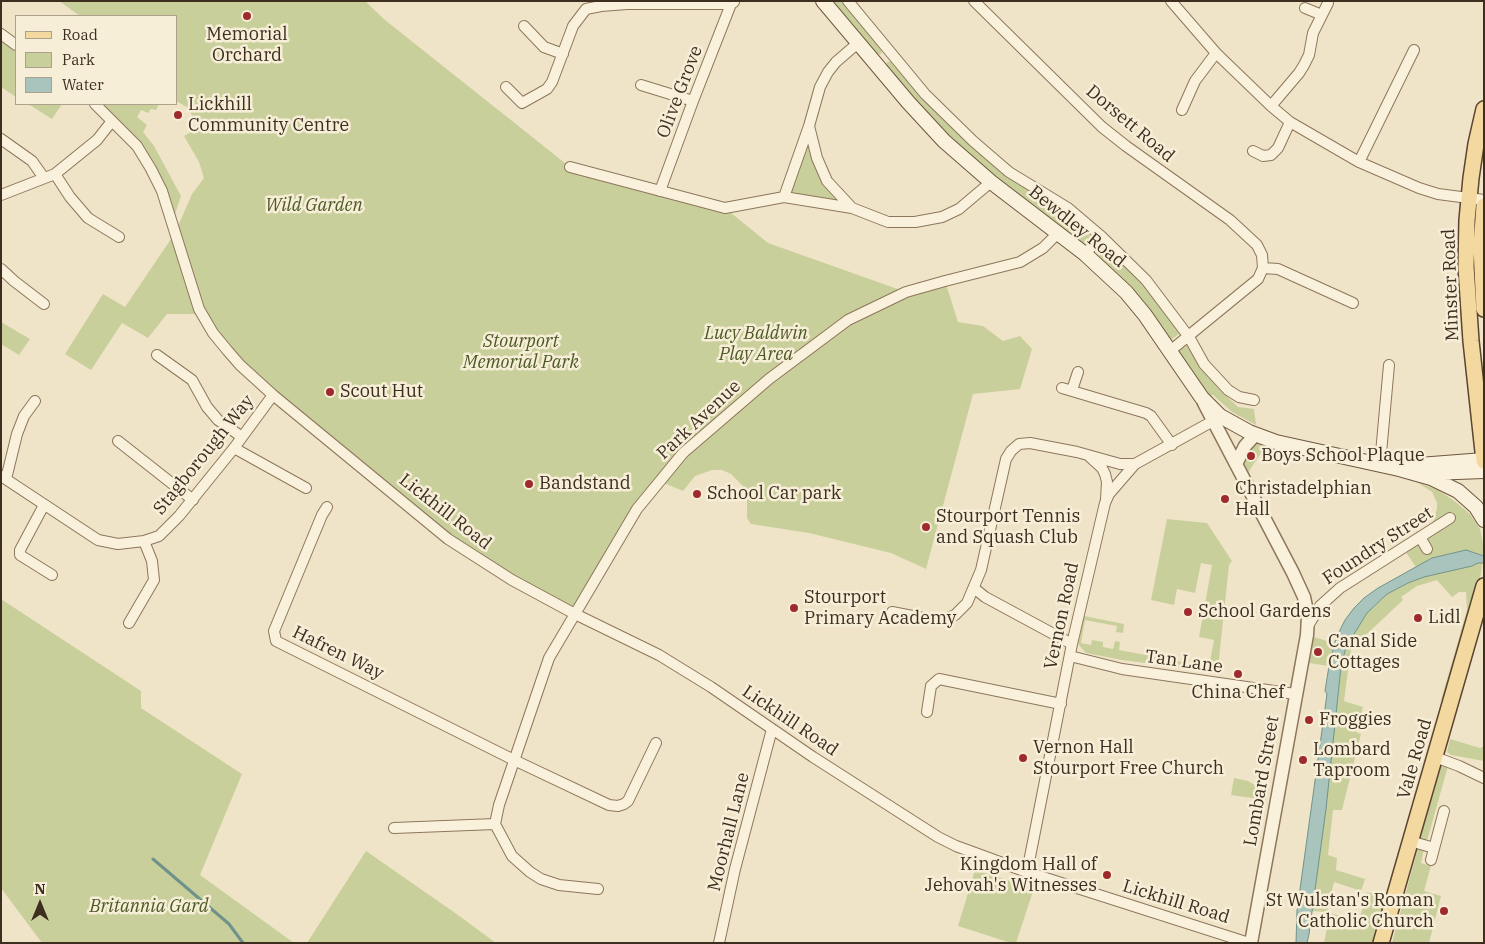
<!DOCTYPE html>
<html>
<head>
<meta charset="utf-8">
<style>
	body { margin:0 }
	#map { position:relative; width:1485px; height:944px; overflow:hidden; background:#f0e4c8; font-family:"IBM Plex Serif",serif }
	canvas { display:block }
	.frame { position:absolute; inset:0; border:2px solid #3d2e20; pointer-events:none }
	.legend { position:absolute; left:15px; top:15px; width:162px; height:90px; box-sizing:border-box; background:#f7eed8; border:1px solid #ada18e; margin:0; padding:6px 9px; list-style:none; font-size:15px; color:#3d2e20 }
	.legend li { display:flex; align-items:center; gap:10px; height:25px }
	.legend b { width:25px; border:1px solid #ada18e }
	.north { position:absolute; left:15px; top:879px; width:50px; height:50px; -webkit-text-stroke:4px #f7eed8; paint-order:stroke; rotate:0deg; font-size:14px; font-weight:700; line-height:20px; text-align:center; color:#3d2e20 }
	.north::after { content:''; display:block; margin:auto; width:18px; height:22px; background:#3d2e20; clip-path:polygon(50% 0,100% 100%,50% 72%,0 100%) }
</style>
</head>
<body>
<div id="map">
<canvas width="1485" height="944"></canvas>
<div class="frame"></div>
<ul class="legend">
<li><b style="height:6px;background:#f3d9a0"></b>Road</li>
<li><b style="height:14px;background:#c9cf9b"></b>Park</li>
<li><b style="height:14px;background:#a9c4bc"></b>Water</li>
</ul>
<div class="north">N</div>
</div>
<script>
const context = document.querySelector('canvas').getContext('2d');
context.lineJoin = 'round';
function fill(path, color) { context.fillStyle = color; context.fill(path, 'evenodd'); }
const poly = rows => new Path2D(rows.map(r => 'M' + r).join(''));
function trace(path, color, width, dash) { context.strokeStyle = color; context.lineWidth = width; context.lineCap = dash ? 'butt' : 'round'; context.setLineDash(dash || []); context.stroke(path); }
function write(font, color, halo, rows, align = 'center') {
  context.font = font + ' "IBM Plex Serif",serif'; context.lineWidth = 5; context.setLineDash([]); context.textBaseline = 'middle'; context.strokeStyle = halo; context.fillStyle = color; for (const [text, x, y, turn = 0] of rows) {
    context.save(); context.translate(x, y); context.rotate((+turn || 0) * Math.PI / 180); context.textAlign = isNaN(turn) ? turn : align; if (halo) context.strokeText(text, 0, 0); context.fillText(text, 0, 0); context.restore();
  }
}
const green = poly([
	[59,1,365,1,385,20,570,167,725,208,768,243,906,292,945,281,958,322,983,326,1003,341,1020,336,1032,349,1020,389,973,394,926,569,891,553,809,533,751,524,747,518,747,497,743,486,731,474,722,470,712,470,695,476,683,491,659,481,575,614,470,555,273,395,201,314,167,314,148,338,122,323,91,370,65,354,103,294,125,307,175,233,192,194,204,178,199,162,184,136,199,127,187,107,176,101,176,16,80,16],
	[826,1,844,1,882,48,881,54,874,55],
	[4,36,16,45,16,97,1,87,1,41],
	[892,61,971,143,1067,210,1091,231,1092,240,1084,244,994,179,948,138,886,66,887,62],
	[28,104,62,104,52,119],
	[95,104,159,104,156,110,151,109,148,113,141,110,137,117,147,125,143,132,154,146,181,196,172,223,151,169],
	[809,126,817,158,852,208,784,197],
	[1104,243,1144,282,1180,333,1167,343,1096,258,1096,249],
	[1,322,30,339,19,355,1,344],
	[1188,345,1198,365,1219,389,1238,407,1254,409,1256,425,1232,412,1213,395,1203,396,1175,354],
	[1257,442,1267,444,1247,474,1242,466,1246,454],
	[1417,482,1438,490,1453,500,1470,514,1480,529,1483,544,1483,555,1466,550,1432,558,1416,567,1405,551,1418,544,1425,554,1431,550,1427,539,1430,525,1434,520,1437,508,1437,503,1432,492],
	[1167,519,1207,523,1232,561,1229,565,1219,659,1216,672,1122,660,1086,653,1078,644,1084,616,1124,624,1123,633,1116,632,1117,626,1085,620,1081,643,1091,645,1092,640,1103,642,1103,647,1113,649,1115,641,1120,642,1119,650,1209,667,1214,640,1199,637,1212,565,1201,563,1195,593,1177,589,1174,605,1151,600],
	[1478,563,1482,563,1481,574,1442,701,1441,700,1467,610,1466,592,1459,592,1452,597,1437,580,1417,586,1401,597,1403,600,1351,649,1344,701,1363,707,1356,732,1361,734,1342,810,1333,810,1328,855,1337,858,1336,870,1365,879,1361,891,1334,882,1327,912,1312,911,1341,667,1347,644,1367,613,1387,594,1408,583,1424,577,1472,566],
	[1,599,141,691,141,708,242,774,200,875,294,943,42,943,1,888],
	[1314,637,1334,643,1329,666,1309,663],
	[1450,739,1480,748,1484,746,1484,761,1451,755,1447,752],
	[1443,765,1448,766,1427,841,1420,839,1440,766],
	[1234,778,1248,781,1258,787,1269,788,1266,800,1231,795],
	[1418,848,1424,849,1421,863,1431,866,1424,891,1441,896,1429,943,1392,943],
	[366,851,458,915,496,943,307,943],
	[975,870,1034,888,1016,943,1011,943,958,926],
	[1367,892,1384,898,1372,943,1324,943,1330,913,1359,921]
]);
const water = poly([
	[1466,550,1484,556,1484,563,1478,563,1472,566,1424,577,1408,583,1387,594,1367,613,1346,647,1341,667,1326,809,1309,934,1307,943,1296,943,1297,911,1327,694,1325,691,1329,666,1336,638,1345,620,1354,608,1364,598,1378,588,1432,558,1466,550]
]);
const stream = poly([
	[153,859,229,924,243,943]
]);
const minor = poly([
	[848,1,925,94,973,141,1009,172,1068,208,1101,236,1146,280,1189,337,1204,364,1228,390,1239,397,1254,400],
	[974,1,1102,127,1126,146,1230,220,1257,245,1262,255,1263,268,1258,279,1170,351],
	[1171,1,1216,53,1271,106,1290,122,1359,162,1419,188,1438,194,1484,200],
	[1305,8,1322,15],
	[524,26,544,47,563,54],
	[1,34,16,45],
	[858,43,836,62,828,72,820,87,809,126,817,158,827,181,852,208,888,222,915,222,942,217,959,209,991,182],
	[641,85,693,101],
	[506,87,522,103,547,89,552,82,573,26,586,9,601,6,627,4,731,4],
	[95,104,137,146,151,169,162,191,199,309,213,333,227,350,240,365,273,395,448,539,512,580,575,614,659,655,711,687,813,757,938,837,956,846,1027,872,1249,943],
	[1271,106,1299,73,1304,65,1309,55,1313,33,1328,3],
	[1182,110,1195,81,1216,53],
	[1,139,32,161,44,178],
	[1253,151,1263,156,1271,155,1278,148,1290,122],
	[1359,162,1414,50],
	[570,167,725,208,784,197,852,208],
	[55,174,70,197,88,218,119,237],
	[660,191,693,101,731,4,734,2],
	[1,195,55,174,97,140,112,121],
	[784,197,809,126],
	[1085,254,1101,236],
	[1263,268,1278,269,1353,303],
	[1,269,14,281,44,304],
	[157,355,192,380,207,407,218,420,242,437],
	[1062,388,1146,413,1151,416,1172,445],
	[1072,390,1078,372],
	[118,441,193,500],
	[234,448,306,488],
	[1090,457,1102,468,1105,474,1107,482,1106,499],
	[1380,464,1389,365],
	[1,476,98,540,118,544,144,541,159,536,179,516,234,448,273,395],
	[6,479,17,434,24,416,35,401],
	[44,505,20,550,20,555,52,575],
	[327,507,322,515,274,631,276,641,514,760,609,805,618,806,624,804,628,801,656,743],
	[1420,537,1427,549],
	[974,588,985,597,1072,644],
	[892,612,933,620,947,618,955,615,967,603,981,570,1006,459,1011,451,1019,444,1030,443,1077,452,1120,464,1135,464],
	[129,623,154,580,152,561,144,541],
	[1308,626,1320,606,1340,588,1450,518],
	[1070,656,1122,669,1295,694],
	[927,712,931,686,939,679,1061,704],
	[1435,757,1459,766,1484,778],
	[394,828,495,824],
	[1410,841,1434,848],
	[1431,860,1444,811],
	[1027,872,1072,644,1105,503,1109,494,1135,464,1213,421],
	[598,889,559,885,541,879,530,872,512,856,495,824,499,805,549,658,637,509,683,453,769,379,848,320,906,292,945,281,1020,262,1043,248,1058,233],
	[719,943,735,869,772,729]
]);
const tertiary = poly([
	[1204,403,1293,573,1304,597,1308,616,1307,635,1251,943],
	[1236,464,1245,446,1255,435]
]);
const secondary = poly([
	[823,1,908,102,944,141,991,182,1085,254,1126,292,1145,315,1202,398,1220,416,1249,432,1276,442,1399,469,1431,478,1458,491,1476,507,1484,520],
	[1406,466,1484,460],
	[1430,473,1484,471]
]);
const primary = poly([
	[1484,109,1476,144,1471,178,1467,220,1466,267,1471,341,1484,461],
	[1484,206,1481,247,1484,309],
	[1381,943,1484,586]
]);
const markers = [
	[247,16,5,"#9e2a2b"],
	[178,115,5,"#9e2a2b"],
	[330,392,5,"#9e2a2b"],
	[1251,456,5,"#9e2a2b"],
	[529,484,5,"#9e2a2b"],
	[697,494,5,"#9e2a2b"],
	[1225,499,5,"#9e2a2b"],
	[926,527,5,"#9e2a2b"],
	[794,608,5,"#9e2a2b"],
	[1188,612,5,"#9e2a2b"],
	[1418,618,5,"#9e2a2b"],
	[1318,652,5,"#9e2a2b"],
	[1238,674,5,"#9e2a2b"],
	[1309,720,5,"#9e2a2b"],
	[1023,758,5,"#9e2a2b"],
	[1303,760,5,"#9e2a2b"],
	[1107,875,5,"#9e2a2b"],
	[1444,911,5,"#9e2a2b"]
];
const poiNames = [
	["Memorial",247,35,"center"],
	["Orchard",247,56,"center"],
	["Lickhill",188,105],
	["Community Centre",188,126],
	["Scout Hut",340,392],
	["Boys School Plaque",1261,456],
	["Bandstand",539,484],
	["Christadelphian",1235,489],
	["Hall",1235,510],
	["School Car park",707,494],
	["Stourport Tennis",936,517],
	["and Squash Club",936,538],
	["Stourport",804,598],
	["Primary Academy",804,619],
	["School Gardens",1198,612],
	["Lidl",1428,618],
	["Canal Side",1328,642],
	["Cottages",1328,663],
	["China Chef",1238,693,"center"],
	["Froggies",1319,720],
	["Vernon Hall",1033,748],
	["Stourport Free Church",1033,769],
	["Lombard",1313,750],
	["Taproom",1313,771],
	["Kingdom Hall of",1097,865,"right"],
	["Jehovah's Witnesses",1097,886,"right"],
	["St Wulstan's Roman",1434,901,"right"],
	["Catholic Church",1434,922,"right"]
];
const streetNames = [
	["Olive Grove",680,92,-69],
	["Dorsett Road",1130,124,40],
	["Bewdley Road",1077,227,39],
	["Minster Road",1451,285,-92],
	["Park Avenue",699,420,-43],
	["Stagborough Way",204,455,-51],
	["Lickhill Road",445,512,38],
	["Foundry Street",1378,546,-33],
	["Vernon Road",1062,616,-78],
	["Hafren Way",338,653,26],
	["Tan Lane",1184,662,8],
	["Lickhill Road",790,721,34],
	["Vale Road",1415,759,-74],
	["Lombard Street",1262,781,-80],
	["Moorhall Lane",729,832,-76],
	["Lickhill Road",1176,902,17]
];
const parkNames = [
	["Wild Garden",314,206],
	["Lucy Baldwin",756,334],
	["Play Area",756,355],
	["Stourport",521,342],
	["Memorial Park",521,363],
	["Britannia Gard",149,907]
];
fill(green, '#c9cf9b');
fill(water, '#a9c4bc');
trace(water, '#6f938a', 1);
trace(stream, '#6f938a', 3);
trace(minor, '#8d765c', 12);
trace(tertiary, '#8d765c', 15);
trace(secondary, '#6f573f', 16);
trace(primary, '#5b4430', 18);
trace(minor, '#faf1dc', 10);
trace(tertiary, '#faf1dc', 12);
trace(secondary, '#faf1dc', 14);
trace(primary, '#f3d9a0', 15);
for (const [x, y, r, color] of markers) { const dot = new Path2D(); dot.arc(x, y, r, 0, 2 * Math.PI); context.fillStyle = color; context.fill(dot); trace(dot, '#f7eed8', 2); }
write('18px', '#3d2e20', '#f7eed8', poiNames, 'left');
write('18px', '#3d2e20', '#f7eed8', streetNames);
write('italic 18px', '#4d5a26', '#f7eed8', parkNames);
</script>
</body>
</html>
